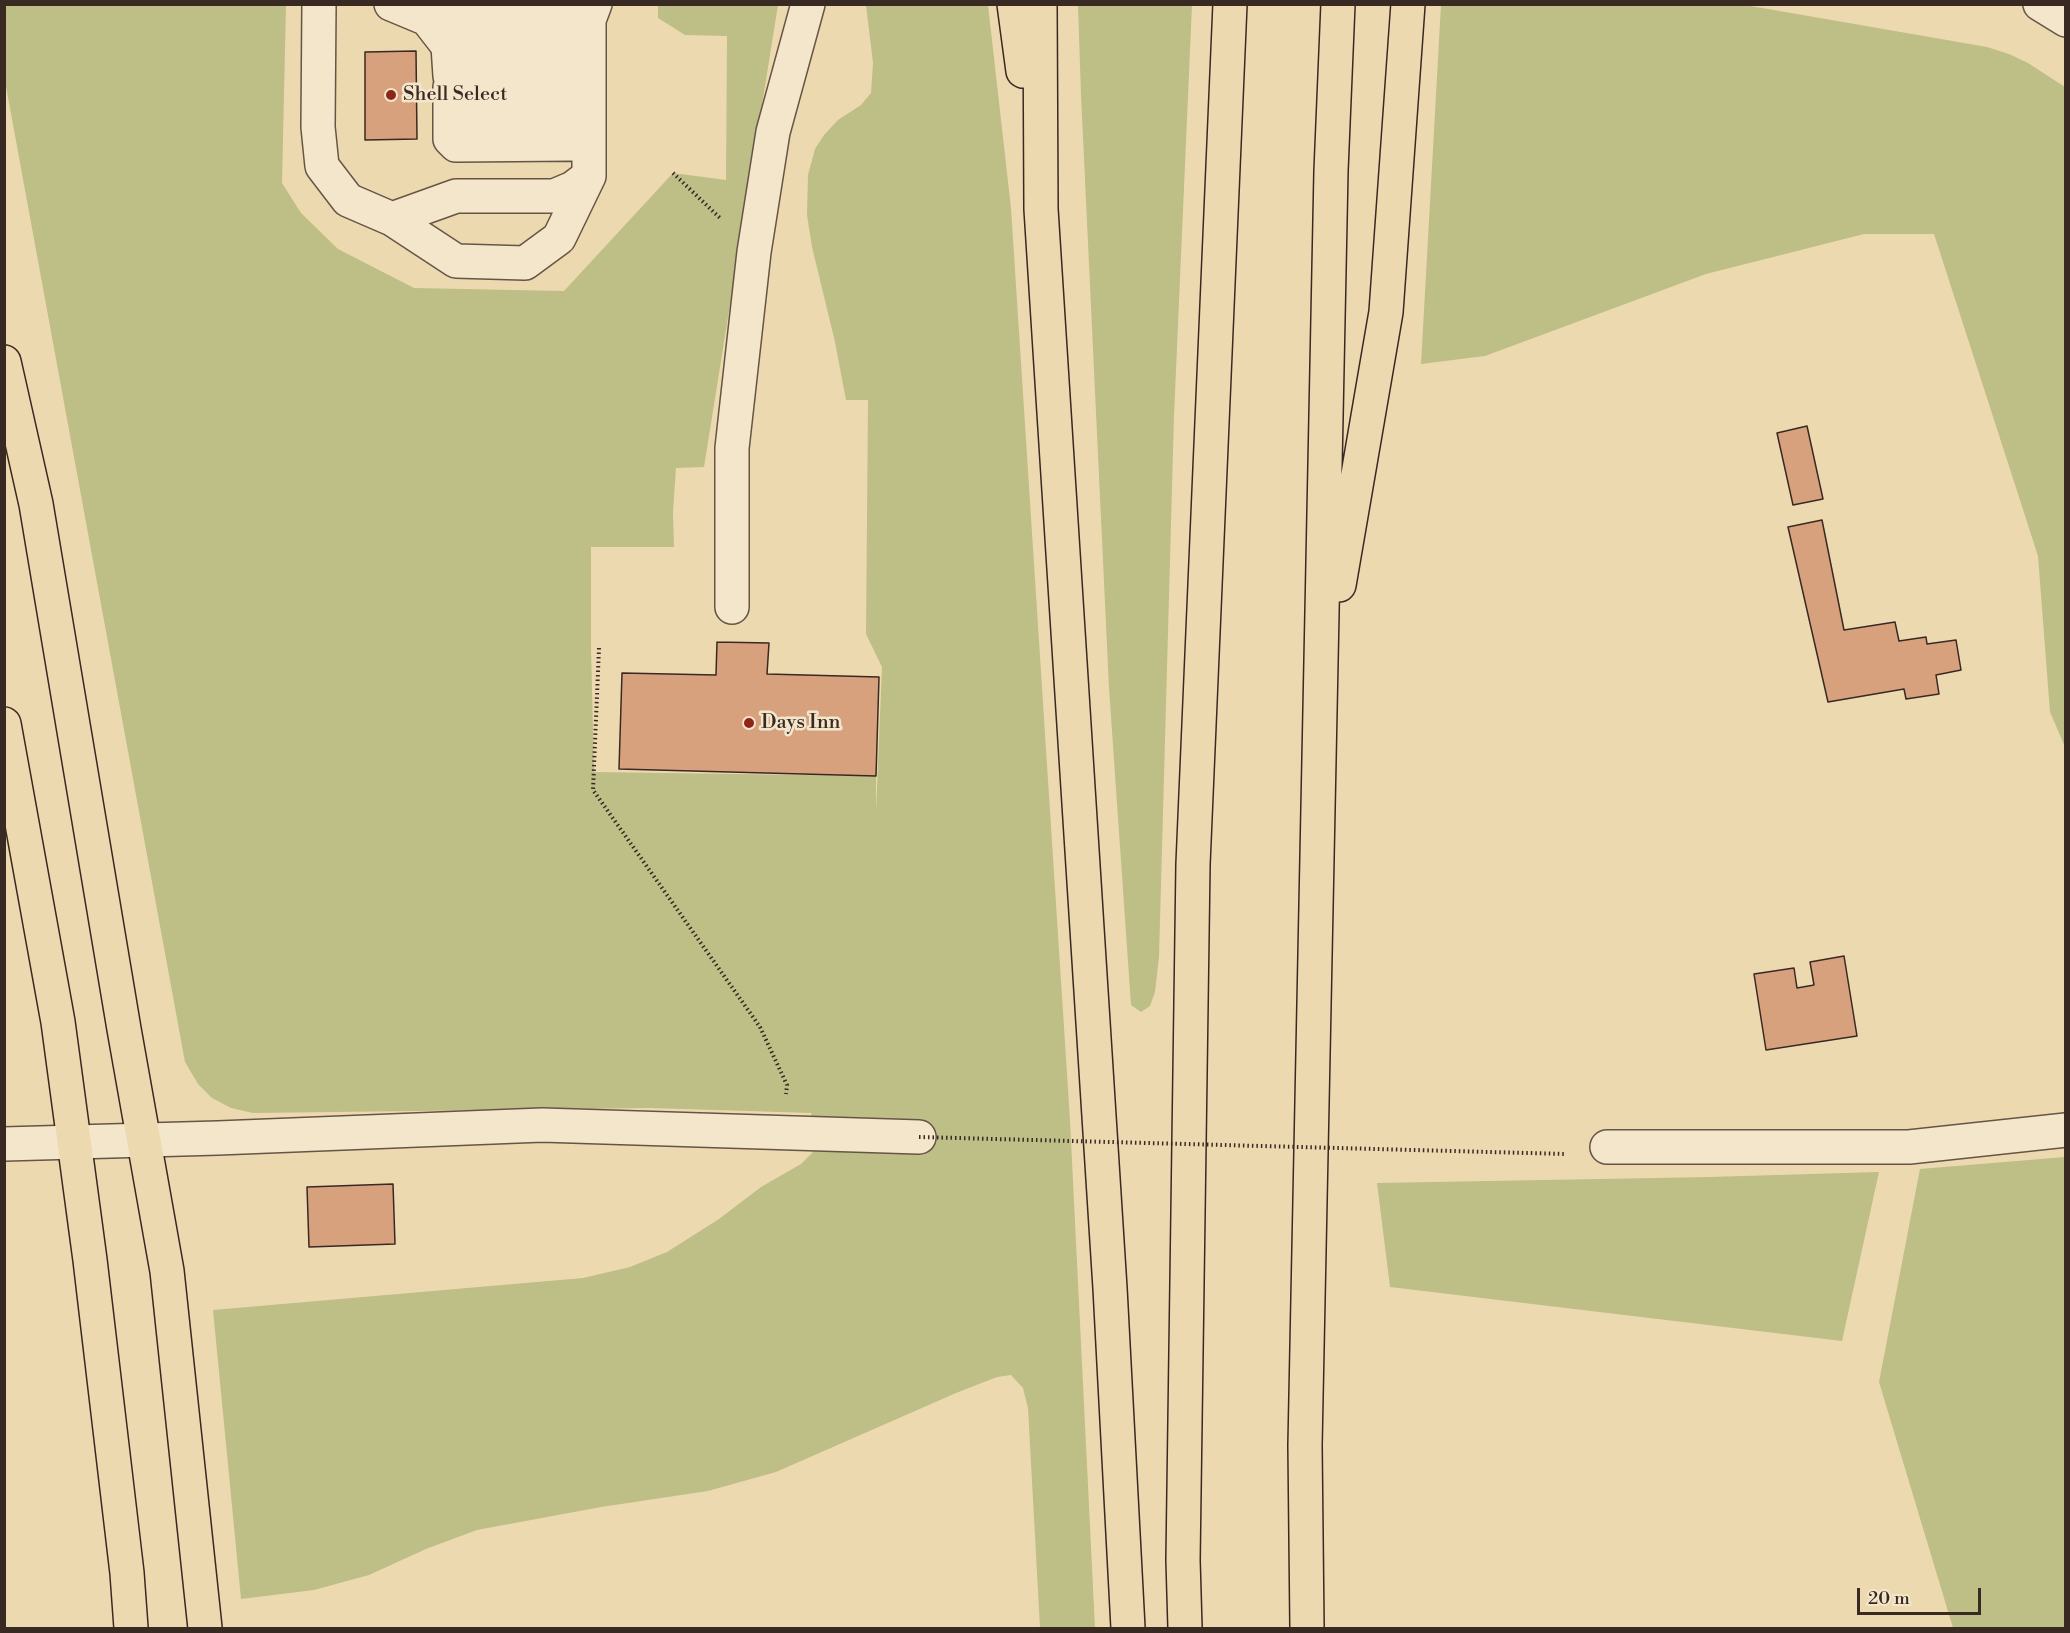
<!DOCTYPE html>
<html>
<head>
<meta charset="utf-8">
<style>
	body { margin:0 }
	#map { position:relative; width:2070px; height:1633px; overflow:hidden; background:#edd9af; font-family:"Libre Bodoni",serif }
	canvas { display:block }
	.frame { position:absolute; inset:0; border:6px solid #392923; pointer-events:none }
	.scale { position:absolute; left:1857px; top:1588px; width:124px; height:27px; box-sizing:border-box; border:3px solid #392923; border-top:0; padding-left:8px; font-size:18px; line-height:21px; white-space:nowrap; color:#392923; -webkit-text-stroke:4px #f3e6cb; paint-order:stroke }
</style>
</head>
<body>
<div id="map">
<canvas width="2070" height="1633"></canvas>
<div class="frame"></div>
<div class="scale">20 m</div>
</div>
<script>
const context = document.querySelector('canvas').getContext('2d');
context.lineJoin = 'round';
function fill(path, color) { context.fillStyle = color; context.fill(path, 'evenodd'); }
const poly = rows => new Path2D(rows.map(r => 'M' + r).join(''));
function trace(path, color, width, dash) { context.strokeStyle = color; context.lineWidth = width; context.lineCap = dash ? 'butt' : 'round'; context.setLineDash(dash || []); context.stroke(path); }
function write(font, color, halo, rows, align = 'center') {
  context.font = font + ' "Libre Bodoni",serif'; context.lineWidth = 5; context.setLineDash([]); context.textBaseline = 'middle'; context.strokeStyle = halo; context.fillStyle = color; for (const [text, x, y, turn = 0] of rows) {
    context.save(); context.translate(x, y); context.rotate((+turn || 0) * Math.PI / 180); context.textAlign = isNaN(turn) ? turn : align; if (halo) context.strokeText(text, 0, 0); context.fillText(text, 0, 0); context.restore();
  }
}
const green = poly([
	[4,5,286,5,282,183,301,213,338,249,414,288,564,291,673,173,726,180,727,36,685,35,658,18,658,5,778,5,704,467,676,468,673,512,674,547,591,547,591,648,594,772,876,776,876,812,882,667,866,634,868,400,846,400,835,342,812,247,807,215,808,175,815,149,824,135,838,120,861,105,871,93,873,63,866,5,988,5,1011,208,1070,1120,1095,1628,1040,1628,1028,1408,1023,1388,1011,1375,997,1377,956,1393,776,1472,708,1491,601,1507,477,1530,426,1549,369,1575,314,1590,241,1599,213,1310,583,1278,630,1267,667,1252,719,1219,761,1187,801,1164,813,1152,816,1134,811,1113,651,1108,253,1113,231,1108,212,1098,198,1084,185,1062,5,81],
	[1078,5,1192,5,1174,416,1159,957,1155,992,1150,1006,1141,1012,1131,1005,1109,688,1081,95],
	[1441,5,1745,5,1987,47,2009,54,2028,63,2065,87,2065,747,2050,712,2038,556,1934,234,1864,234,1706,274,1485,356,1421,364],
	[2065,1157,2065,1628,1953,1628,1879,1382,1920,1169],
	[1879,1172,1842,1341,1390,1287,1377,1183,1709,1177]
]);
const building = poly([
	[416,51,417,139,365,140,365,52,416,51],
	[1807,426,1823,499,1793,505,1777,433,1807,426],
	[1822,520,1844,630,1895,622,1899,641,1926,637,1927,644,1956,640,1961,670,1936,675,1939,694,1906,699,1904,689,1828,702,1788,527,1822,520],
	[717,642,769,643,767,674,879,677,876,776,619,769,622,673,716,675,717,642],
	[1844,956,1857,1036,1766,1050,1754,974,1794,968,1797,988,1814,985,1810,962,1844,956],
	[393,1184,395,1244,309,1247,307,1187,393,1184]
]);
const path = poly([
	[673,173,720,218],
	[599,648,593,790,760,1027,787,1085,786,1094]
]);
const minor = poly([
	[319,4,318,127,322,166,348,200,392,219,456,261,525,263,559,238,589,176,589,20,595,4],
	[391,4,427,19,434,4],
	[2040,4,2066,20],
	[427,19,448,46,457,51,570,49,581,45,588,33],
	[427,19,570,19,590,4],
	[448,46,450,76,456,81,572,81,581,75,589,64],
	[450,87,450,106,456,113,571,114,589,99],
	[450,106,450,139,456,145,571,144,582,138,589,128],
	[392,219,456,196,554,196,573,188,589,176],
	[732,607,732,448,754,252,773,132,808,4],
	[4,1144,218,1138,542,1125,919,1137],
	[1607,1147,1909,1147,2066,1130]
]);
const major = poly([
	[4,362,36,504,124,1029,167,1271,205,1628],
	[4,724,58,1022,90,1260,127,1573,131,1628]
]);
const highway = poly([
	[1014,4,1023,71],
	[1040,4,1041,209,1110,1288,1128,1628],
	[1339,585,1386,312,1408,4],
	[1185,1628,1183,1560,1193,864,1230,4],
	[1307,1628,1305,1445,1331,171,1338,4]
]);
const pathBridge = poly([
	[919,1137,1566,1154]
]);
const markers = [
	[391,95,6,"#8f2418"],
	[749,723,6,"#8f2418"]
];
const poiNames = [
	["Shell Select",403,95],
	["Days Inn",761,723]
];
fill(green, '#bebe87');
fill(building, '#d8a17e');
trace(building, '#392923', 1.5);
trace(minor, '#665546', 36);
trace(major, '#392923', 36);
trace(highway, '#392923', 36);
trace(path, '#392923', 4, [1.5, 3]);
trace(minor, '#f3e6cb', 33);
trace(major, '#edd9af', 33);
trace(highway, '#edd9af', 33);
trace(pathBridge, '#392923', 4, [1.5, 3]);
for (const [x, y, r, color] of markers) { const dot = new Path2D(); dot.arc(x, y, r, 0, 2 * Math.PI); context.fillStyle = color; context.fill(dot); trace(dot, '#f3e6cb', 2); }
write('20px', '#392923', '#f3e6cb', poiNames, 'left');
</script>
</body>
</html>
